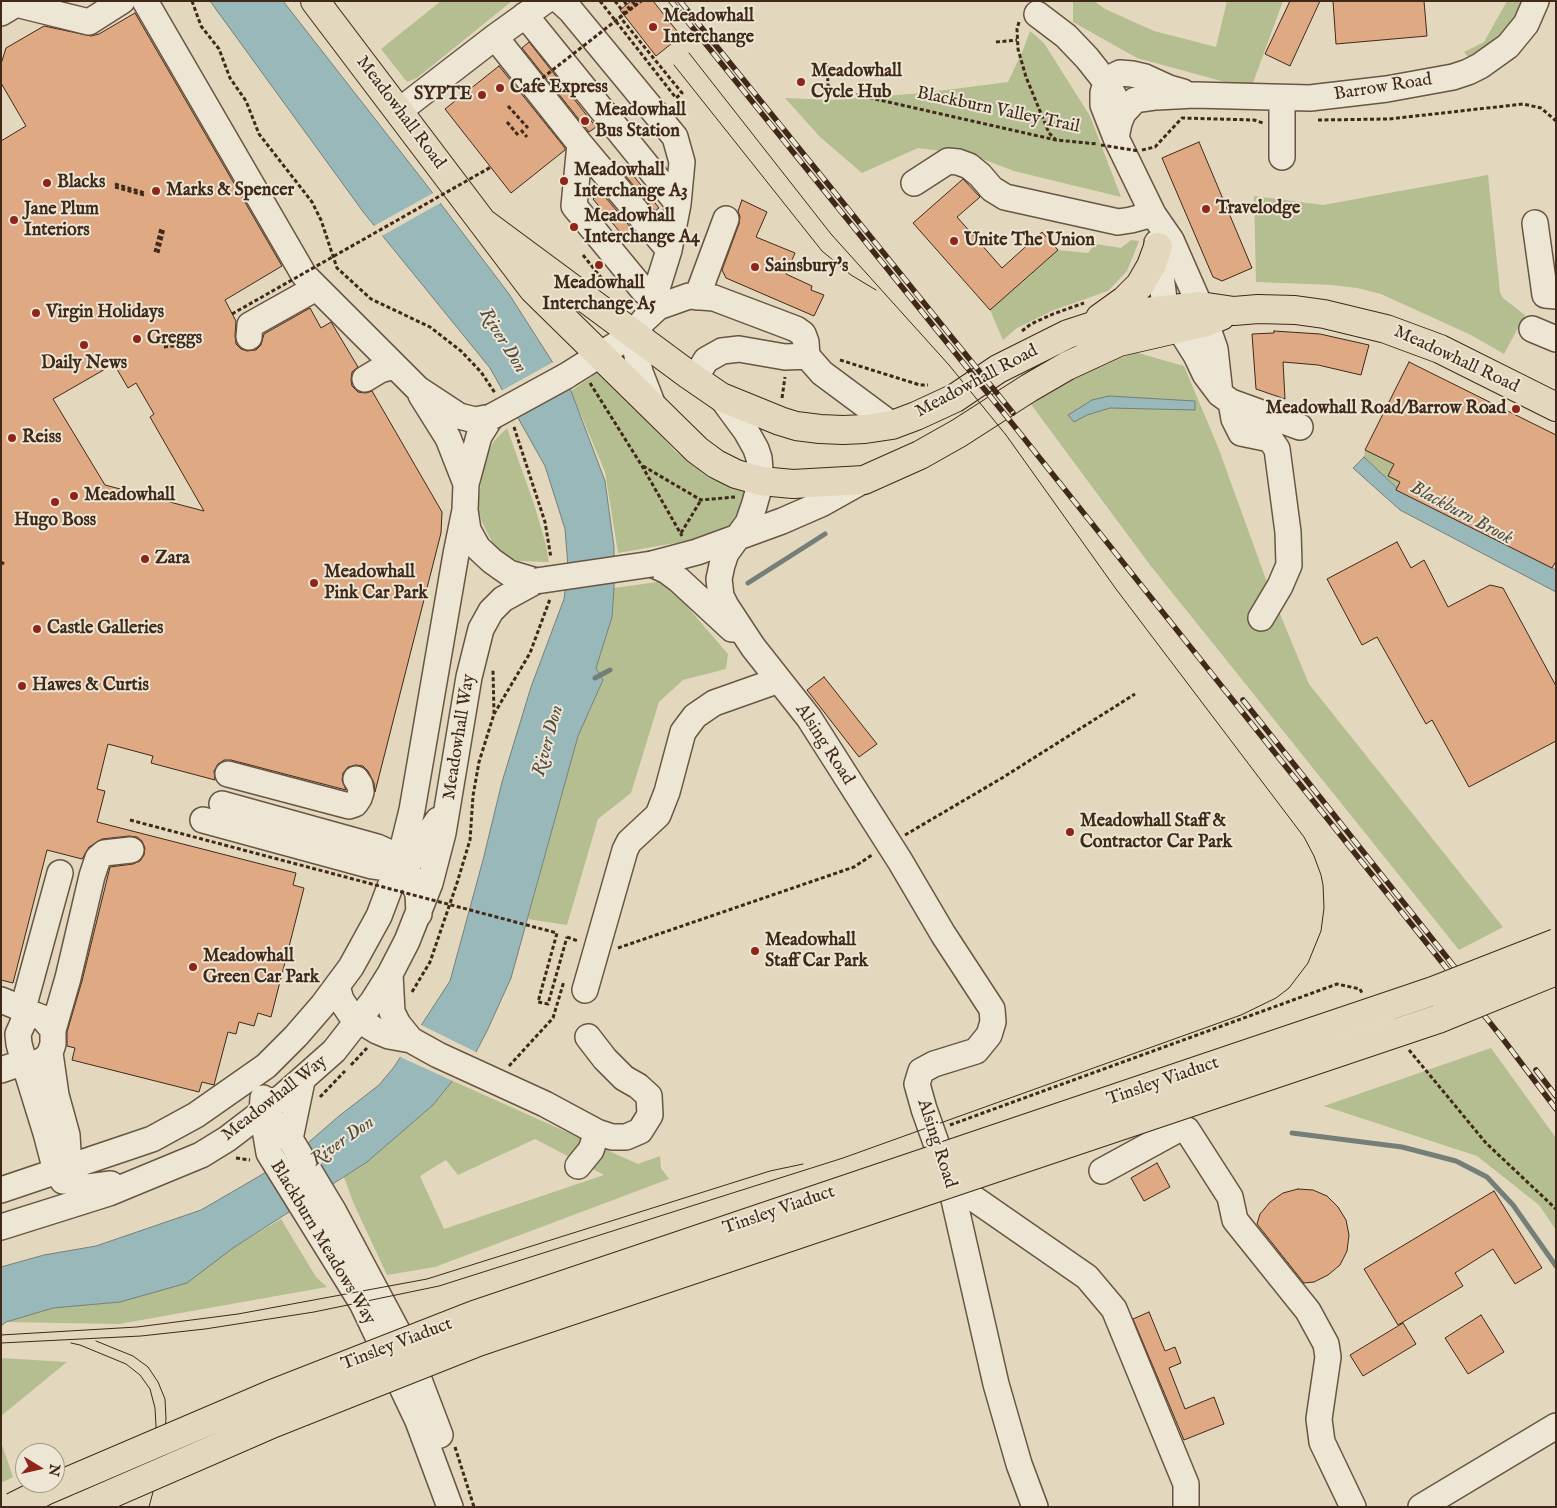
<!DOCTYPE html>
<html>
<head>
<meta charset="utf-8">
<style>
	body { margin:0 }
	#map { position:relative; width:1557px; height:1508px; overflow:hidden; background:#e3d8bd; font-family:"IM FELL English",serif }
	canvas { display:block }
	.frame { position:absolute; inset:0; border:2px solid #402919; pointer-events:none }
	.north { position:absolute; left:15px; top:1443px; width:50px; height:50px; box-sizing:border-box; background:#ede6d4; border:1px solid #a89a89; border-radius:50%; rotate:99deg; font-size:14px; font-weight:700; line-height:20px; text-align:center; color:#402919 }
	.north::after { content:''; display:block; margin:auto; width:18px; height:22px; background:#8f2418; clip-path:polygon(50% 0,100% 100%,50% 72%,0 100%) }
</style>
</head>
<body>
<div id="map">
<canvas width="1557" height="1508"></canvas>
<div class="frame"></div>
<div class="north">N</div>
</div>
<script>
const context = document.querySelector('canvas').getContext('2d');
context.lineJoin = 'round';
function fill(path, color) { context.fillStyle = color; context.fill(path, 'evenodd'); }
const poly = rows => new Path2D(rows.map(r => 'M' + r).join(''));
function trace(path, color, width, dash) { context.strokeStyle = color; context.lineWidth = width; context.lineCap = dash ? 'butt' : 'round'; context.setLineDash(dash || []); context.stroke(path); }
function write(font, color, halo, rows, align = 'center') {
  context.font = font + ' "IM FELL English",serif'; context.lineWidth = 4; context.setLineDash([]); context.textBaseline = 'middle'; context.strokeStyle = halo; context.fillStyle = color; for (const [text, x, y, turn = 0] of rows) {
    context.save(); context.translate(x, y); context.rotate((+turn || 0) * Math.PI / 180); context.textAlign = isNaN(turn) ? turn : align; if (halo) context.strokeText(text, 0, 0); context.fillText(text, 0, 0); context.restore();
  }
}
const green = poly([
	[441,1,512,1,417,78,407,82,381,49],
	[1073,1,1094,1,1105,9,1154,31,1216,47,1227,1,1283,1,1253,83,1247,88,1137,58,1073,22],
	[1507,1,1525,1,1513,31,1472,61,1464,52,1484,42],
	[1030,31,1044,43,1090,116,1121,197,1014,171,972,155,918,148,862,173,820,137,785,98,832,100,923,93,1008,82,1023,50],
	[1488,175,1500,292,1503,298,1525,315,1504,354,1471,335,1381,294,1357,288,1332,285,1256,282,1254,196,1323,205],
	[1131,240,1139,241,1127,271,1108,291,1054,310,1017,328,1003,340,990,310,1058,250,1088,253,1095,244,1121,248],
	[1135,352,1184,366,1218,447,1268,585,1309,684,1503,927,1459,950,1150,565,1030,403,1082,375],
	[601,370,675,451,709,478,749,492,728,529,698,539,618,553,605,472,571,391],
	[507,428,535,507,546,545,549,562,519,561,504,556,493,544,482,522,478,508,480,489,487,454,494,441],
	[1365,449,1394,464,1388,476,1400,482,1397,488,1364,457],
	[665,581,728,654,726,669,683,680,659,702,631,793,598,819,567,925,528,919,578,736,603,681,596,668,612,617,614,588],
	[1491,1048,1556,1138,1556,1230,1539,1205,1477,1156,1324,1106],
	[453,1081,638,1164,660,1156,661,1168,669,1179,435,1267,387,1275,353,1202,344,1177,367,1162,433,1105],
	[535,1139,604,1175,444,1229,420,1176,446,1160,458,1175],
	[281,1219,316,1277,327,1287,119,1324,6,1322,53,1308,120,1302,233,1248],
	[1,1358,67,1362,1,1416],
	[1,1442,13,1477,1,1483]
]);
const water = poly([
	[210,1,283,1,425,183,509,294,571,391,605,481,614,547,614,588,612,617,596,668,603,680,578,736,511,978,487,1031,476,1052,433,1105,367,1162,233,1248,187,1283,120,1302,53,1308,6,1322,1,1326,1,1267,44,1255,96,1246,201,1210,251,1181,293,1156,339,1116,379,1085,394,1067,450,981,483,860,502,782,531,687,564,599,568,567,565,529,545,466,490,368,364,213,210,1],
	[1109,396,1195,401,1195,410,1110,408,1087,415,1074,422,1068,415,1092,400,1109,396],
	[1364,457,1397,488,1397,490,1556,570,1556,592,1400,510,1353,468,1364,457]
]);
const pier = poly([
	[435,192,442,202,380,237,372,227],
	[555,361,570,385,514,415,501,391],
	[419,1024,478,1053,455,1082,398,1056]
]);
const stream = poly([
	[748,583,825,534],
	[595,678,610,670],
	[1292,1133,1402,1147,1456,1161,1487,1177,1513,1205,1556,1266]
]);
const building = poly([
	[631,1,653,1,681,36,656,56,620,10,631,1],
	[1290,1,1320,1,1290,66,1265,54,1290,1],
	[1333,1,1424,1,1427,36,1336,44,1333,1],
	[135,13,282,266,225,300,236,321,235,336,236,344,241,349,247,351,256,350,261,345,264,334,310,308,321,328,331,322,358,367,352,372,351,380,352,386,358,392,366,393,372,391,442,512,441,533,375,792,374,783,368,771,363,766,356,765,348,767,343,773,342,780,346,790,231,760,224,760,218,764,214,771,215,780,151,763,153,756,108,744,97,789,105,791,97,822,296,873,293,885,304,888,271,1017,258,1013,254,1026,239,1022,236,1034,228,1032,214,1085,202,1082,199,1092,72,1060,75,1048,67,1046,67,1032,82,981,110,867,133,864,140,861,144,855,145,848,142,841,137,837,129,836,102,839,89,847,82,859,47,850,13,983,1,980,1,141,26,126,1,83,1,64,6,48,44,26,91,36,99,34,135,13],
	[114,364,128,388,136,383,154,414,150,417,204,511,105,485,53,399,114,364],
	[529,42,596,127,589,132,522,48,529,42],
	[499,66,565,148,565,150,511,193,445,109,499,66],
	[1199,142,1252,268,1222,281,1213,277,1162,158,1199,142],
	[629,170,659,208,655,211,624,174,629,170],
	[963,179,980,197,957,217,1002,268,1042,232,1058,250,990,310,913,223,963,179],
	[601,192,632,229,623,236,593,199,601,192],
	[742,200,767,212,756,237,795,253,786,274,812,286,811,290,824,295,814,316,726,278,722,270,739,224,740,217,738,211,742,200],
	[1274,331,1320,334,1369,345,1361,375,1318,365,1283,362,1285,399,1256,389,1252,334,1274,333,1274,331],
	[1409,362,1556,435,1556,561,1552,568,1396,490,1400,482,1388,476,1394,464,1365,450,1409,362],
	[1397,542,1411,568,1424,560,1448,607,1490,585,1503,588,1556,686,1556,741,1469,787,1432,720,1426,724,1377,637,1362,645,1327,579,1397,542],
	[824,677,877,744,859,757,807,690,824,677],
	[1157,1163,1170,1187,1144,1201,1131,1178,1157,1163],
	[1298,1189,1313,1190,1327,1196,1338,1207,1346,1220,1349,1235,1347,1251,1340,1265,1328,1275,1314,1282,1304,1283,1257,1224,1260,1214,1270,1202,1283,1193,1298,1189],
	[1494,1191,1542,1268,1515,1284,1493,1249,1455,1273,1463,1286,1398,1325,1364,1269,1494,1191],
	[1149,1312,1165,1351,1175,1347,1181,1363,1169,1368,1185,1409,1214,1397,1224,1424,1184,1440,1133,1319,1149,1312],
	[1481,1315,1504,1352,1468,1374,1445,1338,1481,1315],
	[1403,1323,1416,1344,1363,1376,1350,1355,1403,1323]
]);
const path = poly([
	[192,1,201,26,219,49,230,78,246,101,259,134,312,202,321,220,337,268,371,299,430,327,461,351,481,372,495,393],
	[600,1,676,98,682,93,620,17,641,1],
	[615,1,625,14],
	[624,1,630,10],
	[632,1,635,5],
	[722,15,743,15],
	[1019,22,1017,29,1018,49,1026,77,1049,133,1056,140],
	[996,42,1017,40],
	[827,64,828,85,831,89,1056,140,1098,144],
	[508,106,528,128],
	[1318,120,1389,119,1523,104,1541,108,1556,121],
	[507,122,518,135],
	[521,130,527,137],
	[1142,150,1155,147,1182,118,1254,120,1263,123],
	[115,184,145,193],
	[115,187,144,195],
	[155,252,161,228],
	[158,253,164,228],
	[583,255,607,285],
	[1022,331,1031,324,1053,314,1084,303],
	[164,343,192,340],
	[164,347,192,344],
	[840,360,920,385,928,385],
	[590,383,642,466,682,536],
	[782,398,785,377],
	[514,427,545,522,551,558],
	[643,466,701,500,735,497],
	[681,533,701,500],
	[1,562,4,564],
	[494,714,530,653,550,599],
	[905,835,1002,778,1135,694],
	[567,937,578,941],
	[618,948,854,867,872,855],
	[412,992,430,962,457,883,470,840,473,796,479,762,494,714,493,670],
	[1409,1050,1486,1143,1556,1209],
	[351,1065,367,1048],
	[509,1066,553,1018,564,981],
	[320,1097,345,1071],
	[950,1125,1337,984,1360,989,1362,993],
	[236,1158,250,1160],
	[455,1447,474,1507]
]);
const minor = poly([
	[145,1,304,275,418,389,459,416,475,420,491,417],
	[560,1,571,11,675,137,682,162,678,204,669,250,654,298],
	[1,13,16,4,89,22,122,1],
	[1037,14,1066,36,1087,58,1106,82,1114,96],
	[525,15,678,204],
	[495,37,580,144,669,250],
	[1183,92,1169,88,1145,77,1132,74,1120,73,1112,77,1106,82,1103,93,1103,105,1116,138,1153,214,1171,240,1200,306,1215,349,1220,394],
	[399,111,495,37,545,1],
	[1116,138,1119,123,1123,113,1135,100,1156,97,1195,95,1310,98,1387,89,1453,77,1468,72,1480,66,1508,46,1526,24,1536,1],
	[580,144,574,206,644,291,654,298,658,307],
	[1282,157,1282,98],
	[914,183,948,161,958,162,969,166,980,175,992,189,1005,197,1118,222,1131,220,1153,214],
	[1535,223,1545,295,1556,296],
	[1157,243,1164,299,1167,309,1196,355,1205,374,1220,394,1231,402,1300,427],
	[697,297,726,219],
	[1532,329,1556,339],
	[633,334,640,372,654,408],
	[249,337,250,325,316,288],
	[566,376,633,334,644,320,658,307,689,296,714,298,796,329,803,334,806,342,807,356,822,373,892,425],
	[365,379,380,370,395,366],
	[699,382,700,370,706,360,722,351,739,349,785,357,807,356],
	[421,395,448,438,466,484],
	[721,397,746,431,756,449,759,458,761,481,754,506,748,523,726,553,722,565,719,579,721,596,726,606,753,647,809,718,900,861,943,934,992,1009,993,1022,989,1035,976,1051,934,1064,921,1071,917,1084,924,1109,950,1182,996,1384,1019,1464,1035,1507],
	[1231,402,1234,419,1241,433,1270,439,1277,449,1288,532,1289,565,1280,586,1261,618],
	[491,417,479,436,466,484,465,510,468,530,478,548,492,561,509,573,536,581],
	[652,564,697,552,782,521,821,504,864,480],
	[652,564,667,571,679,580,732,629],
	[228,774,349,806,355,804,359,798,361,792,360,785,356,779],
	[222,804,377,847,388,852,411,877,418,894,419,914],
	[203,820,372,866,386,868,412,859,424,847,429,833,438,820],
	[390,974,392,1012,398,1024,411,1040],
	[337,986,341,1000,351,1015,377,1031,389,1036,411,1040,438,1055,545,1104,597,1132,612,1137,626,1137,640,1131,650,1115,649,1096,638,1086,624,1078,605,1059,588,1037],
	[585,990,625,850,629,842,658,815,667,792,683,732,695,716,714,703,779,680],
	[1,1000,18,1007,26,1016],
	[26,1016,25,1001,60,873],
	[53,1030,68,978,92,876,98,858,104,853,131,850],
	[50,1053,56,1095,67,1135,68,1151,65,1178,63,1181],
	[1,1070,24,1062,37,1063,45,1059,50,1053,53,1044,53,1030,43,1018,35,1015,26,1016,18,1034,19,1044,24,1062,46,1133,56,1171,70,1181,79,1185,88,1187,111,1184],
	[263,1098,262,1112,269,1153,362,1303,418,1421,450,1507],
	[262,1112,281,1128,290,1139,334,1212,408,1351,440,1435],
	[290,1139,302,1081],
	[578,1166,591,1150,597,1132],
	[1102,1171,1177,1130,1187,1130,1230,1197,1235,1220,1308,1311,1326,1344,1328,1357,1319,1419,1322,1442,1353,1507],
	[950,1182,1087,1277,1114,1309,1186,1484,1186,1507],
	[1,1190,152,1139,196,1115,266,1066,296,1036,322,1006,351,967,379,916,399,863,412,810,456,554,465,510],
	[1,1227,109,1193,201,1155,227,1139,282,1097,334,1051,373,1001,390,974,407,941,430,883,443,833,469,677,481,629,491,611,503,599,536,581],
	[1421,1507,1556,1426]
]);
const major = poly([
	[315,1,533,289,697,450,716,464,736,474,761,481,793,484,864,480,920,455,959,433,1029,388,1067,366,1119,342,1206,322,1221,316],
	[485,224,689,375,721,397,780,421,796,426,820,429,843,430,865,429,892,425,916,416,955,398,998,369,1068,334,1108,321,1137,313,1200,306,1234,311,1258,309,1295,310,1324,314,1386,329,1440,349,1556,407],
	[1100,318,1125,300,1140,285,1151,266,1158,247]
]);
const tram = poly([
	[674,65,822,251,851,275,876,290],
	[1,1335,137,1327,238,1314,427,1279,770,1171,803,1164],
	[96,1341,133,1356,148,1367,158,1382,165,1399,166,1419,162,1458,149,1507],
	[1,1343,141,1336,205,1329,314,1312,439,1286,843,1158,1241,1015,1276,998,1289,988,1308,963,1321,931,1324,908,1323,885,1321,875,1314,856,1304,837,1116,589,1006,435,949,365,831,234,689,53],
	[71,1343,80,1345,126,1364,140,1375,150,1389,155,1408,156,1426,150,1482]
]);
const rail = poly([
	[671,1,1015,427,1503,1039,1556,1109],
	[680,1,1013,413],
	[1243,700,1468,984],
	[1536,1070,1556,1096]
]);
const pathBridge = poly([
	[527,90,641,1],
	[1101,145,1139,151],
	[232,314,491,167],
	[130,820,557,933,538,1002,548,1004,567,937]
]);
const minorBridge = poly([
	[491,417,566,376],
	[536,581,652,564],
	[1229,1074,1383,1023]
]);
const highwayBridge = poly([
	[13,1507,45,1491,272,1394,474,1315,1433,991,1556,943],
	[81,1507,274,1423,478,1342,1438,1019,1556,971]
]);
const markers = [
	[653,27,5,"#8f2418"],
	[801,82,5,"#8f2418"],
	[500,88,5,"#8f2418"],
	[482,95,5,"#8f2418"],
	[585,121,5,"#8f2418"],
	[564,181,5,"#8f2418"],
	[47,183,5,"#8f2418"],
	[156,191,5,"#8f2418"],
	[1206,209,5,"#8f2418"],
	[14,220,5,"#8f2418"],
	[574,227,5,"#8f2418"],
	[954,241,5,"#8f2418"],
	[599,265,5,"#8f2418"],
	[755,267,5,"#8f2418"],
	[36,313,5,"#8f2418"],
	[137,339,5,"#8f2418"],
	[84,345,5,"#8f2418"],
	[1516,409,5,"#8f2418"],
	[12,438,5,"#8f2418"],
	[74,496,5,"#8f2418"],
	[55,502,5,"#8f2418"],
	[145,559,5,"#8f2418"],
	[314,583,5,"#8f2418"],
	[37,629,5,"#8f2418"],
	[22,686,5,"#8f2418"],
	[1070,832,5,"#8f2418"],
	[755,951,5,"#8f2418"],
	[193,967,5,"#8f2418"]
];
const poiNames = [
	["Meadowhall",663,17],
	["Interchange",663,38],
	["Meadowhall",811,72],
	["Cycle Hub",811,93],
	["Cafe Express",510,88],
	["SYPTE",472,95,"right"],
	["Meadowhall",595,111],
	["Bus Station",595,132],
	["Meadowhall",574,171],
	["Interchange A3",574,192],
	["Blacks",57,183],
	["Marks & Spencer",166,191],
	["Travelodge",1216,209],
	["Jane Plum",24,210],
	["Interiors",24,231],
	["Meadowhall",584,217],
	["Interchange A4",584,238],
	["Unite The Union",964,241],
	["Sainsbury's",765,267],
	["Meadowhall",599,284,"center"],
	["Interchange A5",599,305,"center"],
	["Virgin Holidays",46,313],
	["Greggs",147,339],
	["Daily News",84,364,"center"],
	["Meadowhall Road/Barrow Road",1506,409,"right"],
	["Reiss",22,438],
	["Meadowhall",84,496],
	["Hugo Boss",55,521,"center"],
	["Zara",155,559],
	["Meadowhall",324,573],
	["Pink Car Park",324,594],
	["Castle Galleries",47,629],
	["Hawes & Curtis",32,686],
	["Meadowhall Staff &",1080,822],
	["Contractor Car Park",1080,843],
	["Meadowhall",765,941],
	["Staff Car Park",765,962],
	["Meadowhall",203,957],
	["Green Car Park",203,978]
];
const streetNames = [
	["Barrow Road",1383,88,-9],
	["Blackburn Valley Trail",998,111,12],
	["Meadowhall Road",400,113,53],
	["Meadowhall Road",1456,360,25],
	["Meadowhall Road",977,382,-28],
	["Meadowhall Way",460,737,-81],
	["Alsing Road",824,745,57],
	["Tinsley Viaduct",1163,1082,-19],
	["Meadowhall Way",275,1099,-38],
	["Alsing Road",936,1144,72],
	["Tinsley Viaduct",779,1211,-19],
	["Blackburn Meadows Way",322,1243,59],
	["Tinsley Viaduct",397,1345,-21]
];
const waterNames = [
	["River Don",502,341,58],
	["Blackburn Brook",1461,514,28],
	["River Don",549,741,-75],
	["River Don",343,1142,-35]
];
fill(green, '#b4be90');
fill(water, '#98b8b9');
trace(water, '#757f79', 1);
fill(pier, '#e3d8bd');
trace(stream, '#757f79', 5);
fill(building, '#dfa984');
trace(building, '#402919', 1);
trace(minor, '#695542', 28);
trace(major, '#402919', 30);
trace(path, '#402919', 3, [4, 2.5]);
trace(minor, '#ede6d4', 25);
trace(major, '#e3d8bd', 28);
trace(tram, '#402919', 1);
trace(rail, '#402919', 5.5);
trace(rail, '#ede6d4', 4, [11]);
trace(minorBridge, '#695542', 28, []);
trace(highwayBridge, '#402919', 30, []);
trace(pathBridge, '#402919', 3, [4, 2.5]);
trace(minorBridge, '#ede6d4', 25);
trace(highwayBridge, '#e3d8bd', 28);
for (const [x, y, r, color] of markers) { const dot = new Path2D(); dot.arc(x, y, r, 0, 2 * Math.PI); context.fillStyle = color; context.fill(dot); trace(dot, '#ede6d4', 2); }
write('bold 18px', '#402919', '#ede6d4', poiNames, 'left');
write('18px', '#402919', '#ede6d4', streetNames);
write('italic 19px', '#564d41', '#ede6d4', waterNames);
</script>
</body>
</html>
